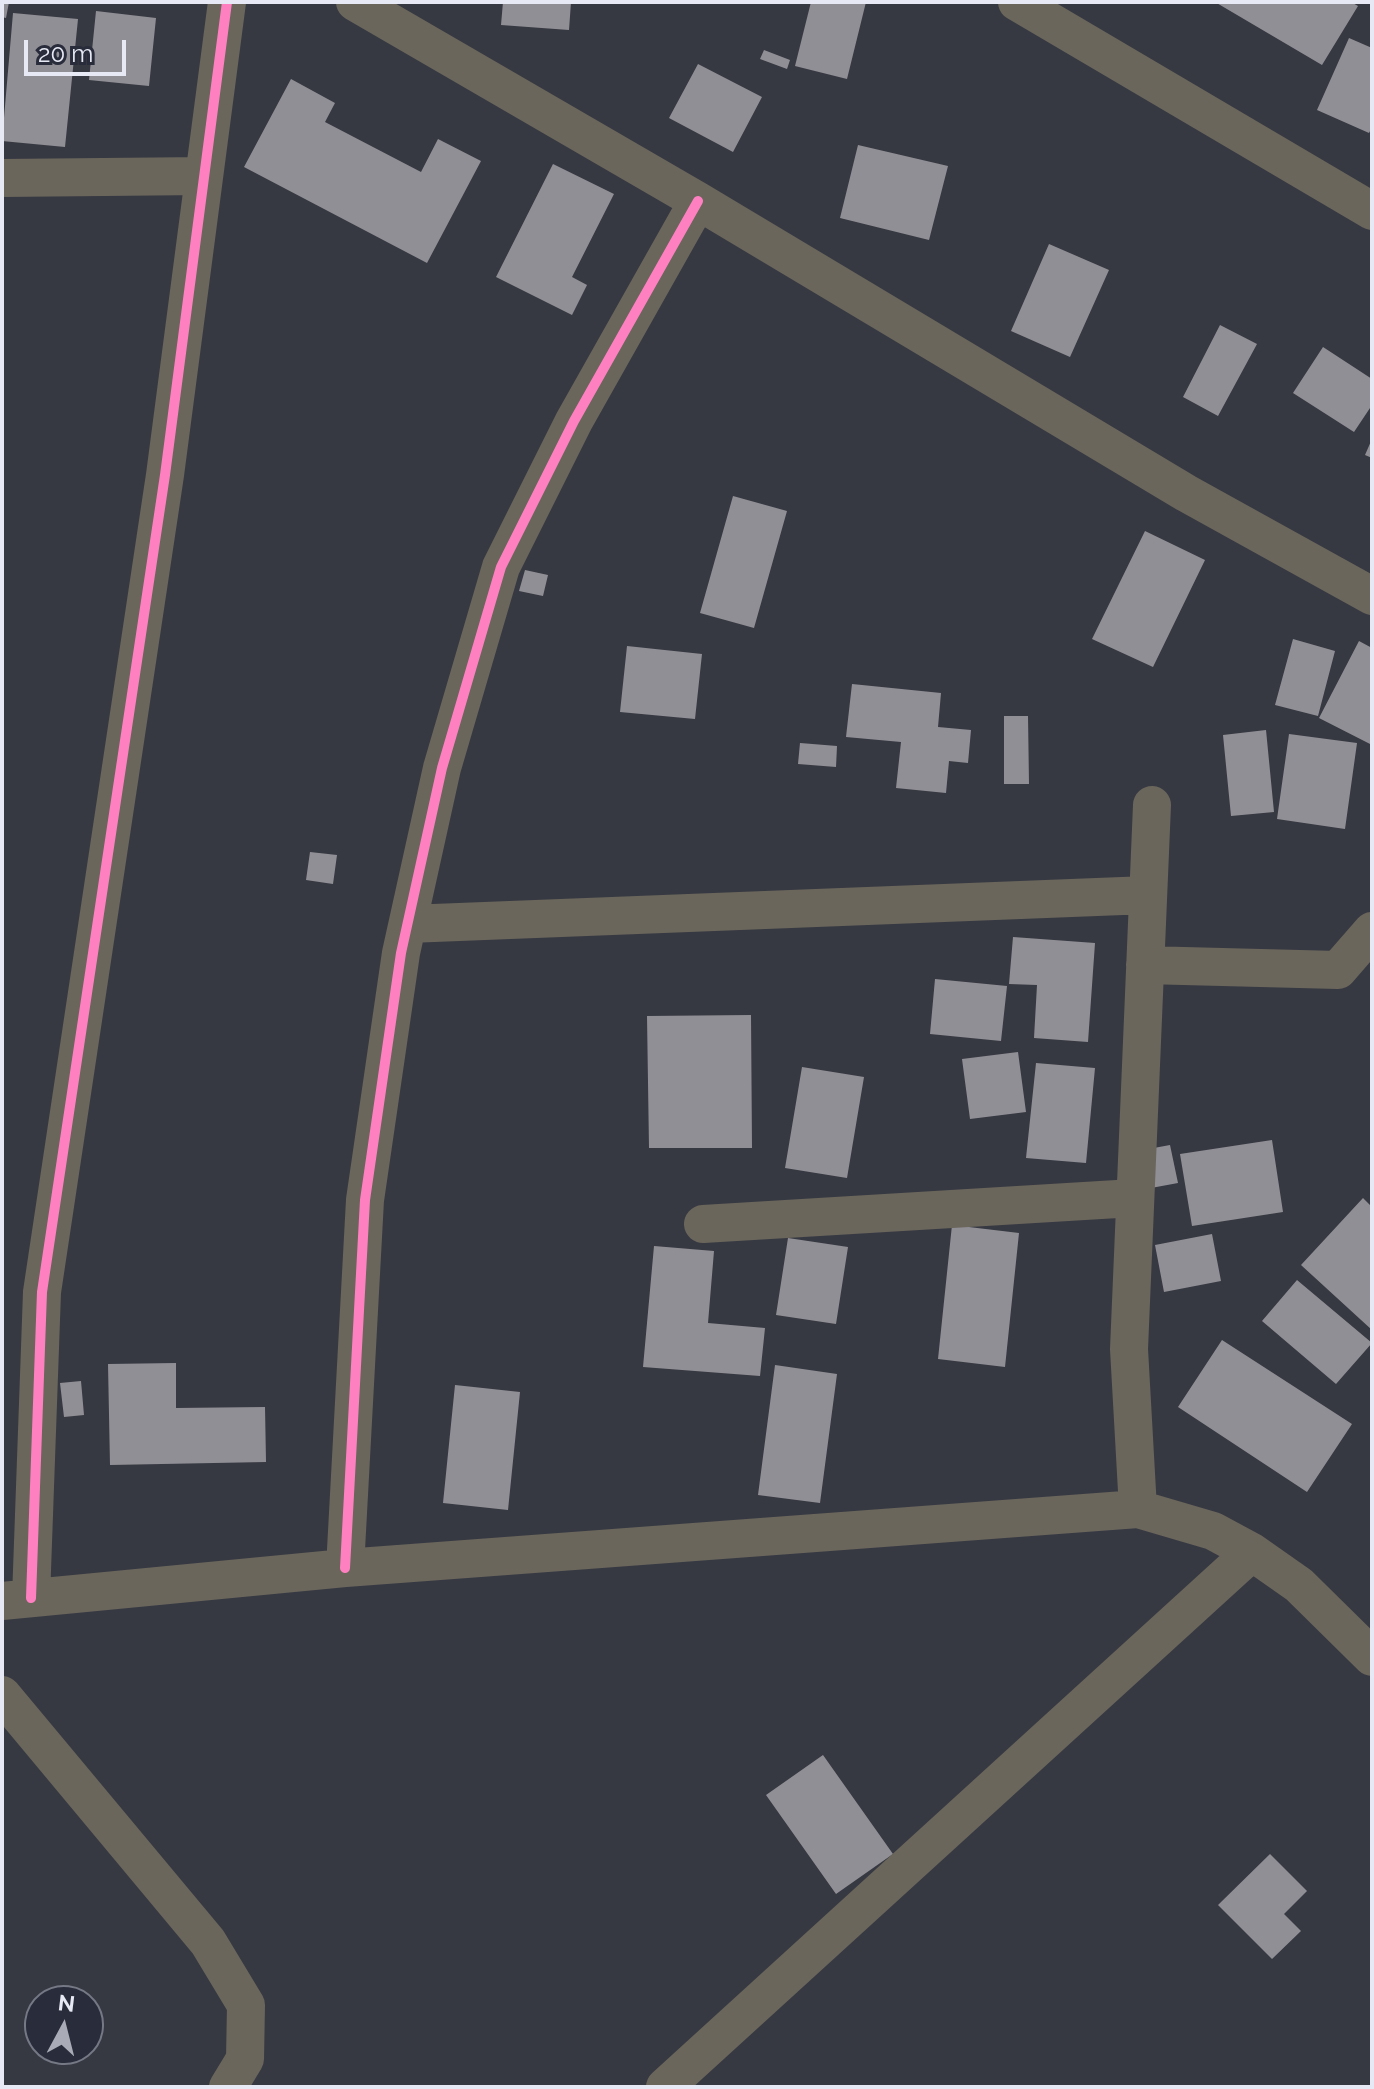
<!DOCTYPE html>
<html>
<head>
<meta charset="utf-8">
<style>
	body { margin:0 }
	#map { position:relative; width:1374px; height:2089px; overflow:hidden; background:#373942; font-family:Raleway,sans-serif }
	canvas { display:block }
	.frame { position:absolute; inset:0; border:4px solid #e7e9f4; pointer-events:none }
	.north { position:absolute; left:24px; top:1985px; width:80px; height:80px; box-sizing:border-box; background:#292c3b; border:2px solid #757885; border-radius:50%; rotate:7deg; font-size:22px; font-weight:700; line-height:32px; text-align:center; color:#e7e9f4 }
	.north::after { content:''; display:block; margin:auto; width:28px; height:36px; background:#a9abb6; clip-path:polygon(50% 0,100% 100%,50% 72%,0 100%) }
	.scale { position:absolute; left:24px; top:40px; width:102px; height:36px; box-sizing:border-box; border:4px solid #e7e9f4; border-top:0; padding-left:10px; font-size:24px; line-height:28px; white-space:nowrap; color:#e7e9f4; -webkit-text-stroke:6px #292c3b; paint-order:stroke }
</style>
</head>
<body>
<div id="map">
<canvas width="1374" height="2089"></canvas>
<div class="frame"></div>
<div class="north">N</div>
<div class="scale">20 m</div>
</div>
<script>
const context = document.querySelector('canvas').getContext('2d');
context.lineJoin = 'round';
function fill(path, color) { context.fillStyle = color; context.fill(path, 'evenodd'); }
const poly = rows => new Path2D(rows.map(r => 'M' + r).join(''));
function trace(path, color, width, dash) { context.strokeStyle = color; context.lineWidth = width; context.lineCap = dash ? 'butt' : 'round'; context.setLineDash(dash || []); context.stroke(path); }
const building = poly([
	[2,2,9,2,6,18,2,17],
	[503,2,571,2,569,30,501,25],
	[811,2,866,2,847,79,795,66],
	[1215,2,1351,2,1358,6,1322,65],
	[96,11,156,18,149,86,89,80],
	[13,13,78,19,65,147,2,141],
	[1349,38,1372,48,1372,127,1369,133,1317,110],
	[764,50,790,60,787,69,760,59],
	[698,64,762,97,733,152,669,118],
	[291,79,335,103,325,122,421,172,438,139,481,161,427,263,244,167],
	[858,145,948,166,929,240,840,218],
	[553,164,614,194,572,277,587,285,572,315,496,277],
	[1049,244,1109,270,1070,357,1011,331],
	[1220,325,1257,344,1218,416,1183,397],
	[1323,347,1372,379,1372,405,1354,432,1293,393],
	[1372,439,1372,458,1365,455],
	[733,496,787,511,754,628,700,613],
	[1145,531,1205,560,1153,667,1092,639],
	[525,570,548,575,543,596,519,591],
	[1293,639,1335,651,1318,716,1275,705],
	[1359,641,1372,648,1372,745,1319,718],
	[627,646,702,654,695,719,620,712],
	[852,684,941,693,938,727,971,730,968,763,949,761,946,793,896,788,901,742,846,737],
	[1004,716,1028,716,1029,784,1004,784],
	[1266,730,1274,812,1231,816,1223,735],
	[1289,734,1357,743,1345,829,1277,819],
	[800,743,837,746,836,767,798,764],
	[310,852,337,855,333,884,306,880],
	[1013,937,1095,943,1088,1042,1034,1038,1037,985,1009,984],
	[935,979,1007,986,1001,1041,930,1034],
	[751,1015,752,1148,649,1148,647,1016],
	[1018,1052,1026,1112,970,1119,962,1059],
	[1036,1063,1095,1068,1086,1163,1026,1158],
	[802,1067,864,1077,847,1178,785,1168],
	[1272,1140,1283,1212,1192,1226,1180,1154],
	[1170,1145,1178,1183,1151,1188,1143,1150],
	[1363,1198,1372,1207,1372,1330,1301,1265],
	[952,1225,1019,1233,1005,1367,938,1359],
	[1212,1234,1221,1281,1164,1292,1155,1245],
	[788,1238,848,1247,836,1324,776,1315],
	[654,1246,714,1251,708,1323,765,1328,760,1376,643,1367],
	[1297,1280,1372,1343,1336,1384,1262,1321],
	[1222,1340,1352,1424,1307,1492,1178,1407],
	[176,1363,176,1408,265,1407,266,1462,110,1465,108,1364],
	[775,1365,837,1374,820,1503,758,1495],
	[81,1381,84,1415,64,1417,60,1383],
	[455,1385,520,1392,508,1510,443,1503],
	[823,1755,893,1854,836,1894,766,1795],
	[1270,1854,1307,1891,1284,1914,1301,1931,1272,1959,1218,1905]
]);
const minor = poly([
	[355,2,698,201,1186,493,1372,596],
	[1017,2,1372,211],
	[2,178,204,176],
	[408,924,1148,895],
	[1145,965,1338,970,1372,931],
	[703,1224,1134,1198],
	[1138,1509,1129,1349,1152,805],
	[345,1568,365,1200,401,953,442,768,501,567,574,421,698,201],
	[31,1598,42,1292,165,475,227,2],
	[2,1601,345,1568,1138,1509,1213,1531,1252,1552,1299,1585,1372,1657],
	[2,1695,208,1942,246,2005,245,2059,228,2087],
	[665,2087,1252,1552]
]);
const cycleway = poly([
	[345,1568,365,1200,401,953,442,768,501,567,574,421,698,201],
	[31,1598,42,1292,165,475,227,2]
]);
fill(building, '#918f96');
trace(minor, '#6a665c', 38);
trace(cycleway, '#ff80c0', 10);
</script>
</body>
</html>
